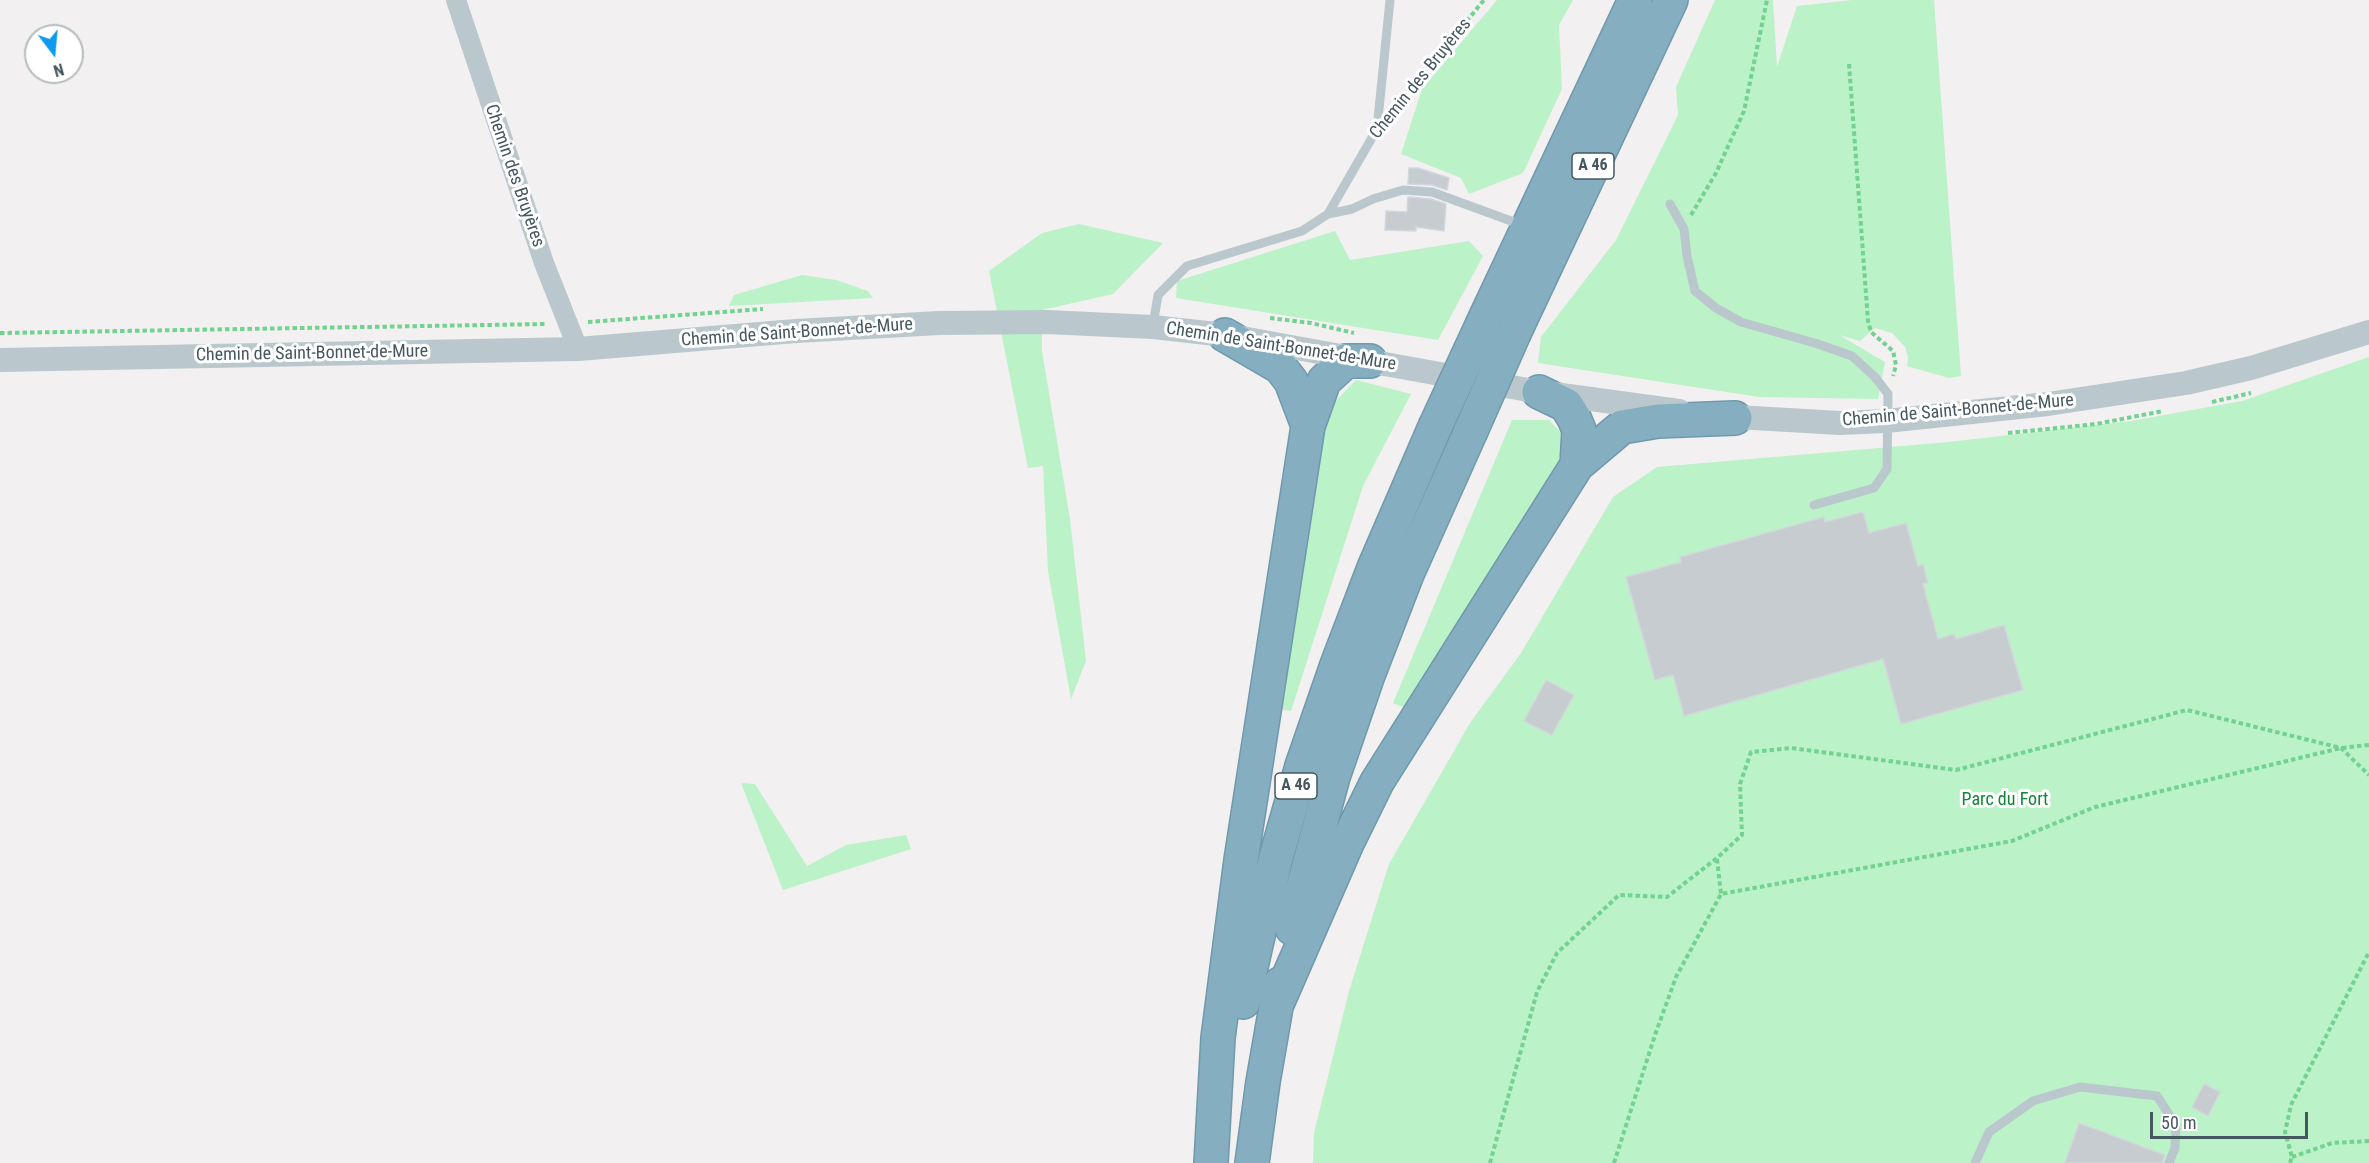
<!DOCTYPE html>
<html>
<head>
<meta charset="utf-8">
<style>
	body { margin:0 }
	#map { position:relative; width:2369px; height:1163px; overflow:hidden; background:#f2f0f0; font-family:"Roboto Condensed",sans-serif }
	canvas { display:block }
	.north { position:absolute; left:24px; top:24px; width:60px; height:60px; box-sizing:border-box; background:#fff; border:2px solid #b5bcbf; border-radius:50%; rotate:164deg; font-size:16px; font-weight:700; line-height:24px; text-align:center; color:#46585f }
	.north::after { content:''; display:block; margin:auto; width:21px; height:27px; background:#0e9bee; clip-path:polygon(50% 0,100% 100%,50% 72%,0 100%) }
	.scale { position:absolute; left:2150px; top:1112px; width:158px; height:27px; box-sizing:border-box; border:3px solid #46585f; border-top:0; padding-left:8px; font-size:18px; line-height:21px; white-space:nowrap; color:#46585f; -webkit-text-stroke:4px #fff; paint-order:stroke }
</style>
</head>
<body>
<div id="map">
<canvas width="2369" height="1163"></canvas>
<div class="north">N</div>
<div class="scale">50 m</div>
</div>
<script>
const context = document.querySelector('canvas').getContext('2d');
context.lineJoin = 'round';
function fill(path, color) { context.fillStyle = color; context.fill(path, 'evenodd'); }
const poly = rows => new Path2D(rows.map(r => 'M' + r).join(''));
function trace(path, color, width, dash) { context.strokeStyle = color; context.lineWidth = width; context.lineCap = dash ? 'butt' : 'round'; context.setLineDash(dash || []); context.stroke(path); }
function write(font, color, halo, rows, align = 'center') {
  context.font = font + ' "Roboto Condensed",sans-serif'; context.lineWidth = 6; context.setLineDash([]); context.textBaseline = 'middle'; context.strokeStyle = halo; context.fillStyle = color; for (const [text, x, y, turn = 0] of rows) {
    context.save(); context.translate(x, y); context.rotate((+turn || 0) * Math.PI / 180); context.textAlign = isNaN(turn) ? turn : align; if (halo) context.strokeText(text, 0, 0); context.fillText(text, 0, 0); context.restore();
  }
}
const green = poly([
	[1497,0,1573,0,1559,25,1562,89,1523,173,1469,194,1461,178,1401,154,1422,89],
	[1715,0,1773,0,1777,67,1797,6,1852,0,1934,0,1961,376,1949,378,1907,366,1908,357,1905,347,1892,333,1875,328,1860,341,1839,335,1885,362,1878,399,1759,397,1538,363,1541,337,1616,240,1678,115,1676,87],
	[1079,224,1163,243,1113,294,1042,310,1042,351,1070,519,1086,661,1071,699,1048,571,1043,466,1028,468,989,271,1042,233],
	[1335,231,1350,260,1469,241,1483,256,1438,340,1176,298,1177,281],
	[802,275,836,280,868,291,873,298,729,306,734,295],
	[2369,357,2369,1163,1313,1163,1314,1133,1349,991,1389,864,1470,723,1521,653,1613,497,1657,467,1949,442,2131,421,2242,401],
	[1356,380,1411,394,1363,486,1291,711,1280,709,1326,411],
	[1512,420,1549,420,1565,437,1558,474,1406,708,1393,703],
	[741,783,755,784,807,866,846,845,906,835,911,849,783,890]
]);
const building = poly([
	[1409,168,1418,168,1449,178,1447,190,1433,185,1408,184,1409,168],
	[1408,197,1431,199,1446,204,1444,231,1416,227,1416,231,1385,230,1386,211,1407,212,1408,197],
	[1863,512,1869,533,1906,523,1918,566,1923,564,1928,583,1923,584,1938,639,1954,634,1956,639,2004,625,2023,690,1901,724,1883,659,1684,716,1673,675,1655,680,1626,577,1681,562,1680,557,1824,517,1825,522,1863,512],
	[1546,680,1574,695,1552,735,1524,721,1546,680],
	[2204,1084,2220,1092,2208,1116,2192,1107,2204,1084],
	[2079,1123,2165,1155,2162,1163,2065,1163,2079,1123]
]);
const path = poly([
	[1849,64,1868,321,1871,332,1893,351,1896,365,1893,376],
	[1395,108,1484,0],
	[1691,215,1716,173,1744,111,1767,0],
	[1270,318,1311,323,1354,333],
	[588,322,763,309],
	[0,333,547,324],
	[2212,402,2251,393],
	[2008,433,2096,424,2163,411],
	[1717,859,1721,894],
	[2292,1157,2332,1143,2369,1141],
	[1490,1163,1537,992,1557,953,1619,895,1667,897,1717,858,1742,835,1740,784,1751,752,1791,748,1956,770,2187,710,2341,748,2369,775],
	[1614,1163,1655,1035,1676,977,1721,894,2012,841,2095,807,2341,748,2369,745],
	[2290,1163,2292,1157,2285,1132,2291,1105,2369,952]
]);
const service = poly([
	[1670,204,1684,229,1687,256,1695,291,1716,308,1741,322,1818,344,1852,356,1875,377,1888,394,1887,469,1874,488,1814,505],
	[1328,214,1352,209,1373,199,1403,190,1432,192,1522,225],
	[1153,325,1158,295,1187,266,1302,231,1328,214,1377,129,1390,0],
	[1975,1163,1989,1132,2033,1101,2080,1087,2157,1096,2176,1125,2175,1148,2169,1163]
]);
const minor = poly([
	[456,0,544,263,578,349]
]);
const tertiary = poly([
	[0,360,578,349,796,331,939,323,1047,322,1153,327,1225,335,1539,392,1679,411],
	[1719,416,1840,423,1886,421,2048,404,2186,383,2251,368,2369,332]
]);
const motorway = poly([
	[1483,323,1635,0],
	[1515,331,1671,0],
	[1225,335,1280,367,1291,381,1308,426],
	[1539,392,1566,405,1574,418,1579,430,1577,465],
	[1292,928,1333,777,1368,675,1407,574,1470,433],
	[1243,1002,1275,861,1302,766,1337,665,1374,568,1435,427],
	[1276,1006,1347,843,1377,782,1577,465,1622,427,1658,421,1735,418],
	[1211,1163,1218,1038,1241,860,1308,426,1324,381,1346,361,1370,361],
	[1252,1163,1263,1082,1280,984]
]);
const motorwayBridge = poly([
	[1435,427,1483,323],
	[1470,433,1515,331]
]);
const shields = [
	[1593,166,42],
	[1296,786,42]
];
const shieldNames = [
	["A 46",1593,166],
	["A 46",1296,786]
];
const streetNames = [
	["Chemin des Bruyères",1421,79,-51],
	["Chemin des Bruyères",514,176,71],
	["Chemin de Saint-Bonnet-de-Mure",797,333,-4],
	["Chemin de Saint-Bonnet-de-Mure",1281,347,9],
	["Chemin de Saint-Bonnet-de-Mure",312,354,-1],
	["Chemin de Saint-Bonnet-de-Mure",1958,411,-5]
];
const parkNames = [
	["Parc du Fort",2005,800]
];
fill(green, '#bcf2c7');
fill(building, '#c6ccd0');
trace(building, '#d3d7dc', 1.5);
trace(motorway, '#7099ad', 36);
trace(path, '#72d290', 4, [4.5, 3]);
trace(service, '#bac8cd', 9);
trace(minor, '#bac8cd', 20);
trace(tertiary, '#bac8cd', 24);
trace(motorway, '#85aec1', 33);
trace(motorwayBridge, '#7099ad', 36, []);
trace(motorwayBridge, '#85aec1', 33);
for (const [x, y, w] of shields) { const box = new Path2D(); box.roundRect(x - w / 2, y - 13, w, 26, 4.5); context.fillStyle = '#fff'; context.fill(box); trace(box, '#46585f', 1.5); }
write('bold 16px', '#46585f', null, shieldNames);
write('18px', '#46585f', '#fff', streetNames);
write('18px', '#118635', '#fff', parkNames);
</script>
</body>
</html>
